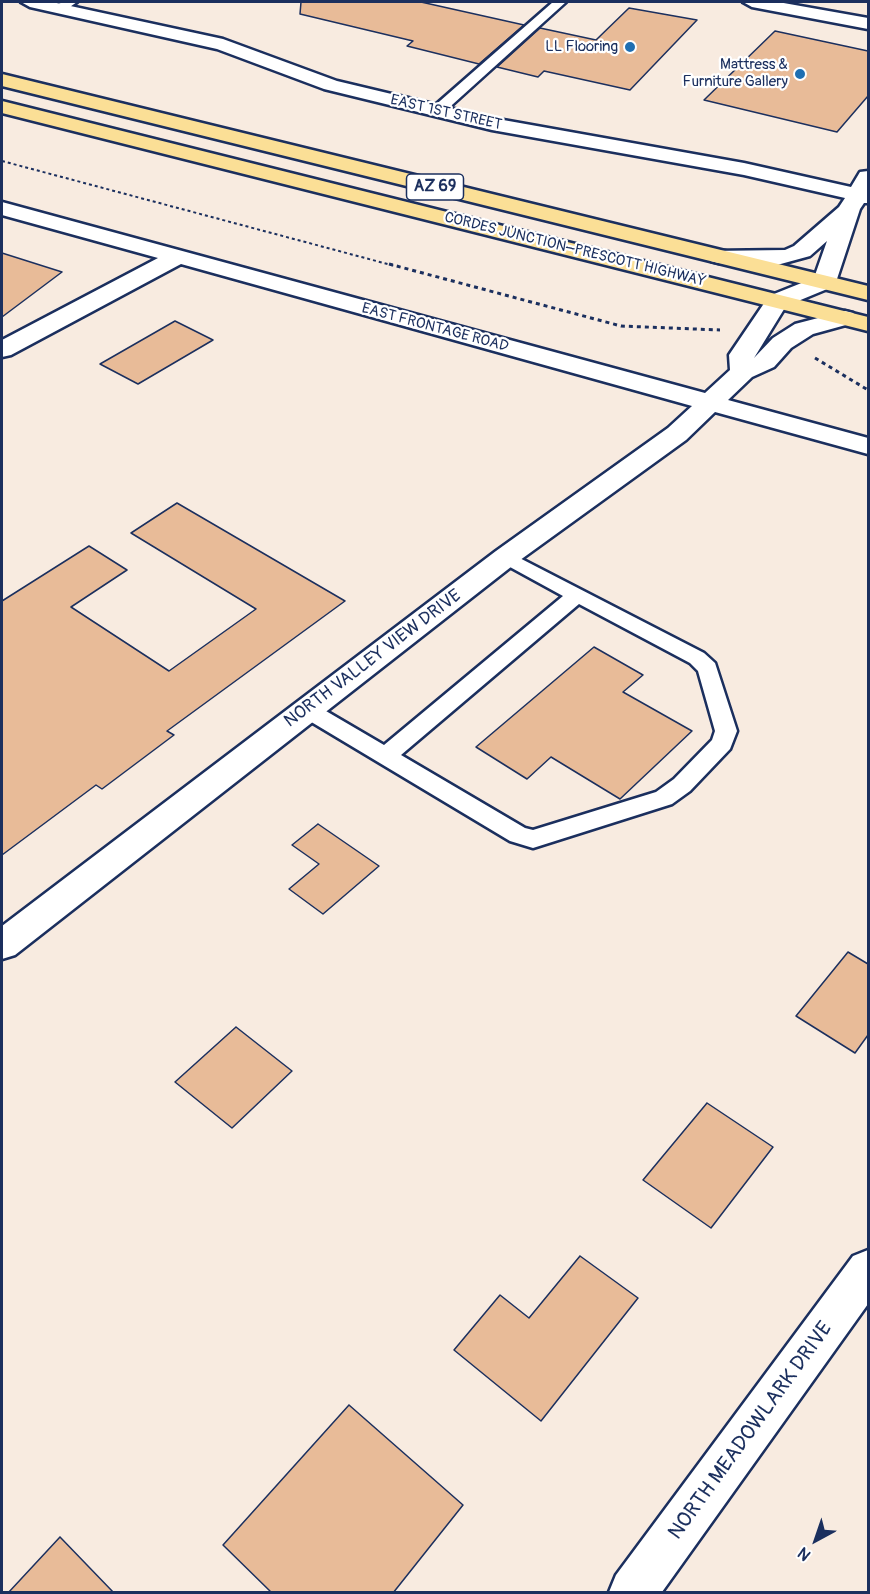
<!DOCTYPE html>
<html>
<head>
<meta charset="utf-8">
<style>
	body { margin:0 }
	#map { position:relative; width:870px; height:1594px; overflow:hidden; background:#f8ebe0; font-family:Pangolin,sans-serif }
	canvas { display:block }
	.frame { position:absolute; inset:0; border:3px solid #1b2f5e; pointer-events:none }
	.north { position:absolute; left:786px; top:1510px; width:60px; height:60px; -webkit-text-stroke:4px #fff; paint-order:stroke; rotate:220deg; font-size:16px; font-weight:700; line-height:24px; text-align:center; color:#1b2f5e }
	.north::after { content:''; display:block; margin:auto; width:21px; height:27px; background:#1b2f5e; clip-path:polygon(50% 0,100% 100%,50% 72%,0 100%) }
</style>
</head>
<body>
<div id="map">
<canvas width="870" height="1594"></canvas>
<div class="frame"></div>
<div class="north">N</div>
</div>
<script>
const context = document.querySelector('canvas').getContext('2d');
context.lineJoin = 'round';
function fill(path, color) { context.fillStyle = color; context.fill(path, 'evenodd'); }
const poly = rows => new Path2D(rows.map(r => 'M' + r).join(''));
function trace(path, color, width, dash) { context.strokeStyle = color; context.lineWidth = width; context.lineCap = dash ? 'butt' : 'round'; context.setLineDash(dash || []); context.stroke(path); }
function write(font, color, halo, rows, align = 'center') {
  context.font = font + ' Pangolin,sans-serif'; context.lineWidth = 4.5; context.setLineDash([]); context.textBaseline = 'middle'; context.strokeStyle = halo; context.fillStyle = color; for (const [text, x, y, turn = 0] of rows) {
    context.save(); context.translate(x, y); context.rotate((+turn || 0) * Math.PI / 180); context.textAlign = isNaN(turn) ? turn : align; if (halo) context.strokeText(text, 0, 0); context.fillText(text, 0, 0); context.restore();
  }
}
const building = poly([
	[301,2,421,2,524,25,479,64,407,46,413,41,300,14,301,2],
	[629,8,697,20,630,90,544,71,538,77,497,67,540,28,596,40,629,8],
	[775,31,868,51,868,96,837,132,704,100,775,31],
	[2,253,62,272,2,317,2,253],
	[175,321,213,340,138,384,100,364,175,321],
	[177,503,345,601,167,731,174,735,102,789,96,785,2,855,2,601,89,546,127,570,71,607,169,671,256,609,131,533,177,503],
	[594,647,643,675,623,692,692,731,620,799,551,757,527,779,476,747,594,647],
	[318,824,379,866,323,914,289,889,319,864,292,845,318,824],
	[848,952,868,964,868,1035,855,1053,796,1016,848,952],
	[236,1027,292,1071,232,1128,175,1082,236,1027],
	[707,1103,773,1147,711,1228,643,1180,707,1103],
	[580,1256,638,1298,541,1421,454,1350,500,1295,529,1318,580,1256],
	[349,1405,463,1505,393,1593,272,1593,223,1545,349,1405],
	[60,1537,114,1593,8,1593,60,1537]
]);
const pathFar1 = poly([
	[2,161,395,266]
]);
const path = poly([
	[389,264,621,326,720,330],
	[815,358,868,390]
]);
const service = poly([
	[63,2,77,2,64,11,56,11,56,5,63,2],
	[553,2,566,2,442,114,432,114,432,108,553,2],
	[506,551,704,653,715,663,737,731,730,749,690,791,672,804,533,848,510,841,298,714,295,709,298,704,306,701,314,704,384,745,563,596,499,561,496,557,499,553,506,551],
	[579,604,690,663,698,671,715,731,712,740,674,779,656,792,533,830,525,828,401,755,579,604]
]);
const minor = poly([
	[21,2,52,2,223,39,337,81,492,118,744,163,851,187,860,172,868,171,868,203,864,203,860,209,836,282,832,287,786,306,754,358,773,338,795,324,845,311,853,313,857,318,853,323,813,334,791,348,774,367,752,377,728,400,868,438,868,454,715,412,686,440,516,563,15,955,2,959,2,926,496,551,668,428,692,406,181,264,11,355,2,357,2,340,158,258,2,215,2,202,705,393,730,370,729,355,769,296,814,278,827,241,810,256,777,265,719,263,711,261,708,256,711,251,785,250,794,246,839,207,845,198,744,175,492,130,324,89,217,49,30,7,21,2],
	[743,2,778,2,868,18,868,29,752,7,743,2],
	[868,1250,868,1304,662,1592,609,1592,616,1575,853,1256,868,1250]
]);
const primary = poly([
	[2,74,868,286,868,300,2,86,2,74],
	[2,101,868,317,868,331,2,113,2,101]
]);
const markers = [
	[630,47,6,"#1f6fb2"],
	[800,74,6,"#1f6fb2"]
];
const farPoinames = [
	["LL Flooring",618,47],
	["Mattress &",788,65],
	["Furniture Gallery",788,82]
];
const farStreetnames = [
	["EAST 1ST STREET",446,113,13],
	["CORDES JUNCTION–PRESCOTT HIGHWAY",575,250,14],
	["EAST FRONTAGE ROAD",435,328,15]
];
const shields = [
	[435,187,57]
];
const shieldNames = [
	["AZ 69",435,187]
];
const streetNames = [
	["NORTH VALLEY VIEW DRIVE",373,659,-37]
];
const nearStreetnames = [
	["NORTH MEADOWLARK DRIVE",751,1431,-54]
];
fill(building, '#e8bb98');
trace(building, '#1b2f5e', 1.5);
trace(service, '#1b2f5e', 5);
trace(minor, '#1b2f5e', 5);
trace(primary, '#1b2f5e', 5);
trace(pathFar1, '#1b2f5e', 2, [3, 3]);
trace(path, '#1b2f5e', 3, [4, 4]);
fill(service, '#fff');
fill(minor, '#fff');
fill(primary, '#fbdf96');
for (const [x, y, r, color] of markers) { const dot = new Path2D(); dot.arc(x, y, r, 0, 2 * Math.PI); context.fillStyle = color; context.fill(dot); trace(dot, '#fff', 2); }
write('15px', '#1b2f5e', '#fff', farPoinames, 'right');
write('15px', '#1b2f5e', '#fff', farStreetnames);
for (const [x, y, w] of shields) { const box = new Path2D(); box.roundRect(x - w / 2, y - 13, w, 26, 4.5); context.fillStyle = '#fff'; context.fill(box); trace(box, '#1b2f5e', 1.5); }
write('bold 16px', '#1b2f5e', null, shieldNames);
write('18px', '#1b2f5e', '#fff', streetNames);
write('21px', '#1b2f5e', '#fff', nearStreetnames);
</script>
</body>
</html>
